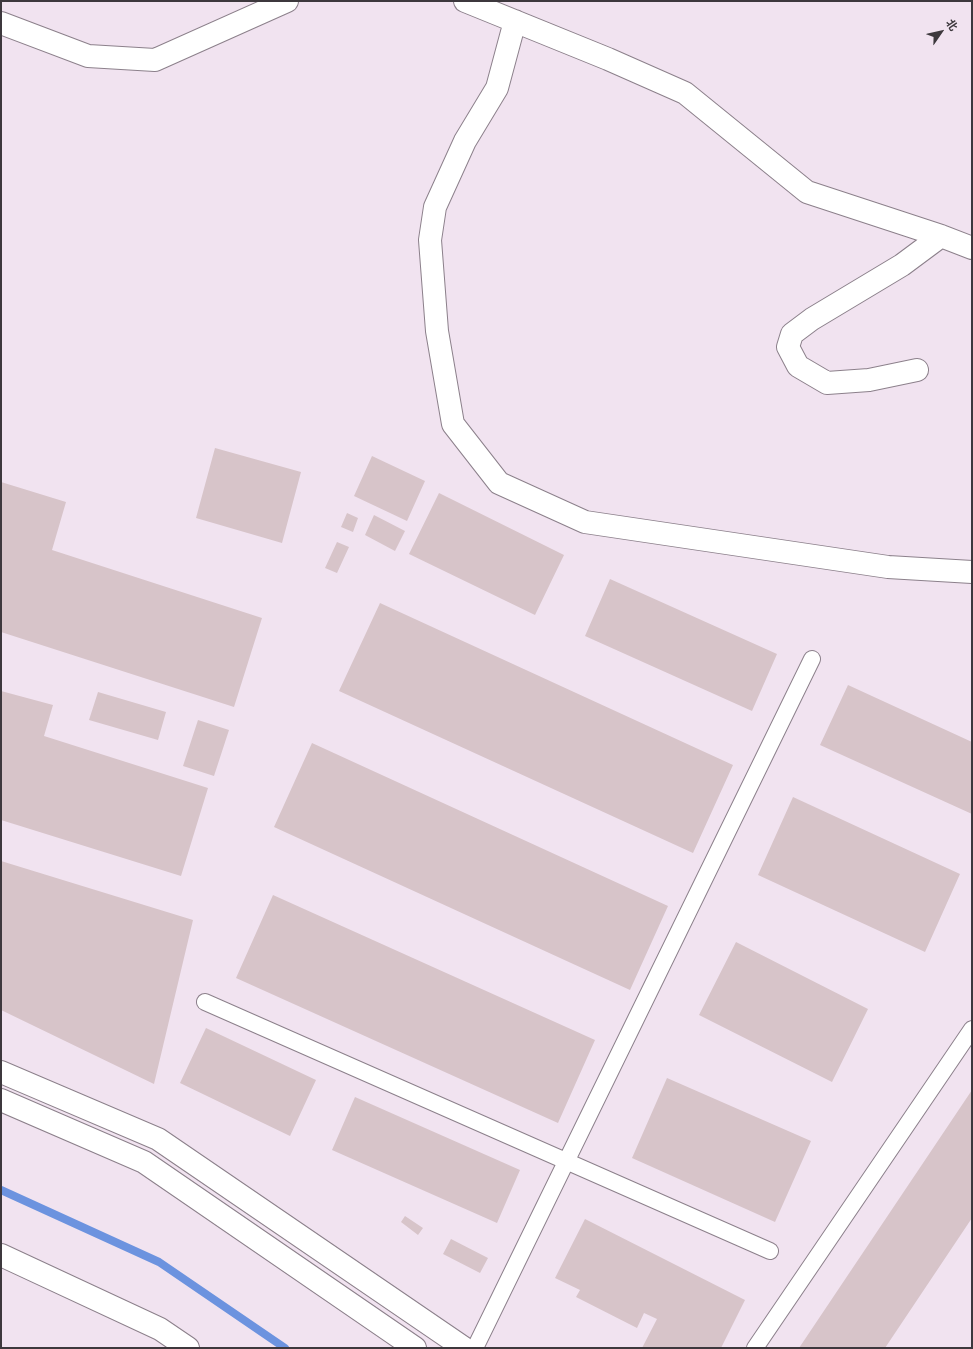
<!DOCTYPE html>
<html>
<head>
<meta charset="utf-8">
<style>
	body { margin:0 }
	#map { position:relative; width:973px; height:1349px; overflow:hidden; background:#f1e3f0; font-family:Rubik,"Noto Sans SC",sans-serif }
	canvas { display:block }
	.frame { position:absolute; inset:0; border:2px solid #3d383d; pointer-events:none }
	.north { position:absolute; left:921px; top:12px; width:40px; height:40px; -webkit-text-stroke:3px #f1e3f0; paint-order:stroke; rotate:56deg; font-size:11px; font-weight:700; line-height:16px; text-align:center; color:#3d383d }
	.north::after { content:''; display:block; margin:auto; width:14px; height:18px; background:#3d383d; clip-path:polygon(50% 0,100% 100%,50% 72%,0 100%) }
</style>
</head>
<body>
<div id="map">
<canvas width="973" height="1349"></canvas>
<div class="frame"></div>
<div class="north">北</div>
</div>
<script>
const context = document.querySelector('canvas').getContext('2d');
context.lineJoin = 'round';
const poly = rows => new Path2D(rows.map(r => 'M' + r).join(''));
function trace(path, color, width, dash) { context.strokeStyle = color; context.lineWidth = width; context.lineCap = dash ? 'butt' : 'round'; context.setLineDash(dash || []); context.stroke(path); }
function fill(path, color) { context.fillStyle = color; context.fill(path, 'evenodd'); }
const stream = poly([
	[1,1190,159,1262,285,1348]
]);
const building = poly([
	[215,448,301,472,282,543,196,518],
	[372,456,425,481,407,521,354,496],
	[1,482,66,502,52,550,262,618,234,707,1,632],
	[439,493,564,555,535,615,409,554],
	[347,513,358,518,353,532,341,527],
	[374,515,405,531,395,551,365,535],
	[337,542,349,547,337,573,325,568],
	[610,579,777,654,752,711,585,636],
	[380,603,733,765,693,853,339,691],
	[848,685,972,742,972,814,820,745],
	[1,691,53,705,44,736,208,788,181,876,1,820],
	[98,692,166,712,158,740,89,720],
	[198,720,229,730,214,776,183,766],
	[312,743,668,906,630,990,274,827],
	[793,797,960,874,925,952,758,875],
	[1,861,193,920,154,1084,1,1010],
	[273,895,595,1040,558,1123,236,978],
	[736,942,868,1009,832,1082,699,1015],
	[206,1028,316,1080,290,1136,180,1083],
	[667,1078,811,1141,775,1222,632,1158],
	[972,1090,972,1218,885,1348,799,1348],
	[355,1097,520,1170,497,1223,332,1150],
	[405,1216,423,1228,418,1235,401,1222],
	[585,1219,745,1300,721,1348,642,1348,657,1319,644,1313,637,1328,576,1297,580,1290,555,1278],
	[451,1239,488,1258,480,1273,443,1254]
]);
const lane = poly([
	[205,1002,770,1251],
	[475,1348,812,659],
	[755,1348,972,1029]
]);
const street = poly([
	[465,1,608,59,685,93,807,192,941,236,972,248],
	[515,21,497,88,465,141,435,207,430,240,437,331,453,424,499,483,585,522,888,567,972,572],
	[1,23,88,56,155,60,287,1],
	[917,370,869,380,827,383,798,366,788,347,792,334,812,319,902,265,941,236]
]);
const secondary = poly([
	[1,1072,158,1139,464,1348],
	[1,1100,144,1162,415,1348],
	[1,1255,160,1329,188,1348]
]);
trace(stream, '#6c93df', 8);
fill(building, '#d7c4c9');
trace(lane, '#8c808b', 18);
trace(street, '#8c808b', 24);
trace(secondary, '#8c808b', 24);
trace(lane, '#fff', 16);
trace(street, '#fff', 22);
trace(secondary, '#fff', 22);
</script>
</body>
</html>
